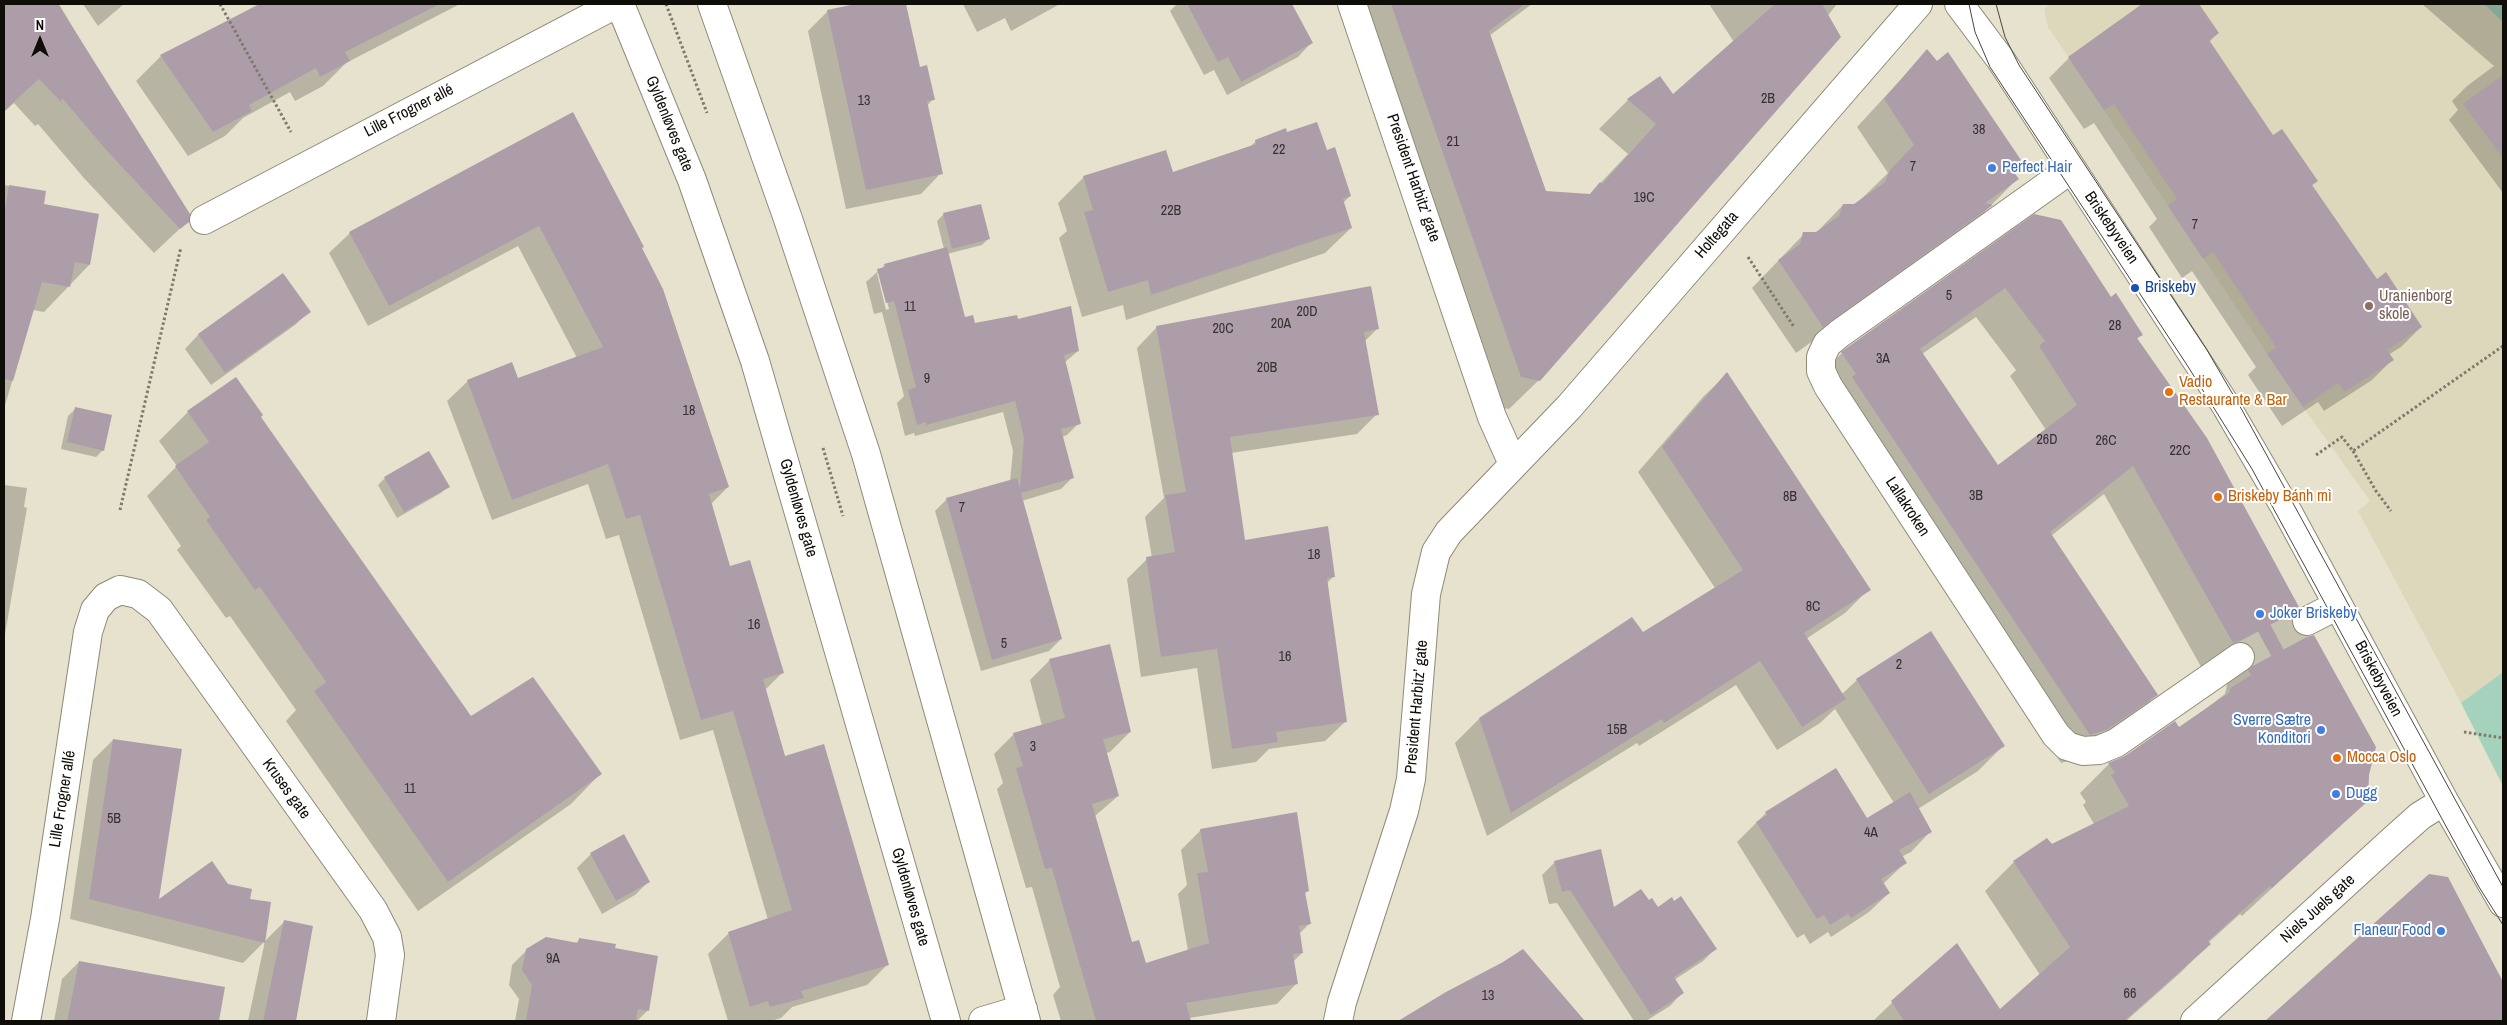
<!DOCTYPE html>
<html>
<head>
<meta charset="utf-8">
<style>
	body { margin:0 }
	#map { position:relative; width:2507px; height:1025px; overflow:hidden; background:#e6e2ce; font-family:"Archivo Narrow",sans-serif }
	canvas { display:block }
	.frame { position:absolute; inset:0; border:5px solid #0f0d07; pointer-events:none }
	.north { position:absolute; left:15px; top:15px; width:50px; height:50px; -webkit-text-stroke:4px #fff; paint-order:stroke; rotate:0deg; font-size:14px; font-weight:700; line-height:20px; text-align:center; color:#0f0d07 }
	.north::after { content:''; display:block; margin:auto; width:18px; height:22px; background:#0f0d07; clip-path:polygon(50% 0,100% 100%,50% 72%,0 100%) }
</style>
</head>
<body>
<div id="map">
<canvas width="2507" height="1025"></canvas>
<div class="frame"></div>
<div class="north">N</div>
</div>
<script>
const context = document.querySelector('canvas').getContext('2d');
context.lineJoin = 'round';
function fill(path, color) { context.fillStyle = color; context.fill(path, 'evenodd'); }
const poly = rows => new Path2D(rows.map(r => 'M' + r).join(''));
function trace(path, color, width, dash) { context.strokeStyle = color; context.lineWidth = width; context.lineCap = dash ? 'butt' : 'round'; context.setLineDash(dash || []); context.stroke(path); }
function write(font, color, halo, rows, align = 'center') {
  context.font = font + ' "Archivo Narrow",sans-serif'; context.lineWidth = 4; context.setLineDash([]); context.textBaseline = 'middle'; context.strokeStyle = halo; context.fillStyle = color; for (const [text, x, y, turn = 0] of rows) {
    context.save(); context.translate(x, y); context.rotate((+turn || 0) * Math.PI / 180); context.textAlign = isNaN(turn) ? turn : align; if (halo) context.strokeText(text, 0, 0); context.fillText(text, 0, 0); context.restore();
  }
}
const built = poly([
	[2049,4,2503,4,2503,672,2461,703,2358,511,2370,501,2303,407,2048,27,2044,9]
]);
const green = poly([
	[2484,4,2503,4,2503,22],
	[2503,672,2503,786,2461,703]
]);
const shadow = poly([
	[10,4,59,4,188,221,154,253,83,177,38,124,35,126,14,103,4,112,4,9],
	[83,4,124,4,98,26],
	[259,4,460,4,346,63,323,86,295,101,290,92,243,118,225,136,188,156,136,81,161,56],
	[861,4,905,4,919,68,933,99,927,106,941,173,921,194,846,209,808,31,828,11],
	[963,4,1060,4,1011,31,1005,18,977,32],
	[1177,4,1290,4,1311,43,1298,57,1227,95,1214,70,1204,75,1170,11],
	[1352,4,1532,4,1489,36,1545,193,1589,195,1628,154,1599,129,1628,100,1673,96,1734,42,1709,4,1837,4,1539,380,1509,409,1492,406],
	[2147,4,2198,4,2218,33,2209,42,2273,137,2317,181,2311,186,2376,281,2421,327,2401,347,2388,355,2392,360,2372,380,2324,411,2318,402,2282,426,2248,375,2256,367,2192,271,2182,278,2149,227,2157,219,2094,123,2084,129,2049,78,2069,58,2096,39,2107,29],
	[2422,4,2503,4,2503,193,2449,120,2458,110,2452,101,2467,86,2494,66],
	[1927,51,2019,159,2010,168,2017,179,1965,232,1796,353,1752,288,1804,234,1816,233,1843,205,1855,205,1888,173,1857,127],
	[572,114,641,248,728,487,711,504,729,567,782,673,765,690,785,757,887,965,867,985,792,1007,781,1018,771,1021,728,1021,708,954,729,933,768,920,713,730,680,740,619,535,606,539,588,484,492,520,447,401,468,381,517,380,577,358,518,246,368,326,329,253,350,233],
	[1286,134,1326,152,1350,196,1343,203,1351,228,1325,253,1126,320,1123,305,1082,317,1059,238,1067,231,1058,203,1084,177,1172,174,1249,148,1256,141],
	[4,185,45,192,43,205,89,265,44,312,33,310,4,409],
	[944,214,989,238,982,245,947,254,964,318,974,324,1017,320,1078,351,1064,363,1079,423,1067,435,1062,437,1073,477,1061,489,1022,501,1061,639,1049,651,981,671,935,511,947,499,1010,481,1013,451,1003,412,915,436,914,433,905,436,897,403,904,396,882,312,874,314,866,282,885,265,944,249,937,221],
	[877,273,880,273,889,309,886,310],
	[2035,216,2141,334,2137,339,2292,613,2290,620,2292,629,2368,775,2367,800,2242,916,2240,914,2208,943,2209,944,2180,973,2126,1021,1873,1021,1897,998,1999,1011,2040,975,1985,891,2014,862,2094,824,2083,805,2086,802,2080,793,2109,764,2179,729,2225,694,2227,685,2224,678,2204,672,2104,494,2051,536,2156,695,2127,724,2078,758,2061,763,1824,407,1828,403,1813,382,1842,353],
	[1976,317,2016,370,2010,376,2046,430,1998,467,1922,354],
	[283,275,309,312,295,325,211,385,185,349,198,335],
	[1157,327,1378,328,1364,342,1377,414,1357,434,1231,453,1244,541,1333,577,1327,583,1346,721,1325,741,1269,749,1256,762,1212,769,1197,668,1141,677,1127,579,1147,559,1152,558,1145,517,1164,498,1137,348],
	[1727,374,1869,589,1845,613,1806,639,1842,694,1857,680,2003,746,1978,771,1918,809,1930,832,1911,852,1901,857,1905,863,1883,884,1889,893,1869,912,1831,937,1828,932,1810,944,1804,934,1797,938,1737,842,1766,813,1867,820,1894,803,1835,709,1820,723,1777,750,1736,685,1639,746,1637,743,1487,836,1455,743,1479,719,1643,633,1715,588,1638,472,1703,397],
	[75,409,103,450,96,457,61,449,68,416],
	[188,412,260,417,471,718,600,774,571,804,418,911,286,721,296,710,230,616,226,618,177,550,181,546,147,496,177,466,159,441],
	[385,478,448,486,441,493,397,518,378,485],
	[4,485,27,488,24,507,27,508,4,640],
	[1050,660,1130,732,1110,752,1106,753,1118,796,1095,816,1131,944,1145,965,1188,951,1178,894,1187,885,1181,850,1201,830,1308,891,1304,894,1310,923,1299,934,1302,953,1293,962,1296,984,1277,1004,1189,1018,1190,1021,1061,1021,1053,995,1060,987,1032,887,1026,888,997,789,1003,783,994,754,1014,734,1042,726,1030,680],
	[113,740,158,902,228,886,249,900,263,943,243,963,70,919,93,760],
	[591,854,649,881,635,895,602,914,577,868],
	[1555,862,1613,909,1648,902,1715,949,1703,961,1674,980,1682,993,1670,1006,1646,1021,1634,1021,1557,903,1549,904,1542,875],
	[2429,875,2447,878,2503,982,2503,1021,2267,1021],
	[285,921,312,927,295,1021,248,1021,265,941],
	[580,939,613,949,648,1010,637,1021,515,1021,519,999,509,985,512,965,527,950,575,944],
	[1523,950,1584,1021,1402,1021,1503,963],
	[79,962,223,988,217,1021,54,1021,62,979]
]);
const building = poly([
	[4,4,58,4,190,214,189,222,180,229,108,152,62,98,61,102,39,79,4,111],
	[260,4,440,4,345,52,350,61,320,77,316,68,249,105,252,111,213,132,160,55],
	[855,4,906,4,920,67,927,65,935,100,927,101,943,174,866,190,827,10],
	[1187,4,1292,4,1313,43,1241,82,1228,57,1218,62],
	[1391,4,1525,4,1489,31,1546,191,1590,194,1600,182,1602,184,1656,124,1627,99,1660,76,1673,94,1775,4,1822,4,1841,37,1540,381,1521,377],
	[2142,4,2199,4,2219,33,2209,40,2273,135,2282,129,2318,181,2312,185,2377,279,2386,272,2422,327,2387,350,2394,360,2345,392,2338,383,2303,407,2267,354,2276,347,2213,252,2203,259,2168,206,2177,199,2114,104,2104,110,2068,57],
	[1927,49,1937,61,1948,52,2021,160,2010,167,2019,179,1985,203,1993,205,1823,327,1778,260,1800,244,1803,232,1816,232,1839,216,1843,204,1854,204,1885,182,1890,170,1914,145,1884,99],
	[2503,75,2503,158,2463,104],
	[573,112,644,247,642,248,663,289,729,487,709,494,730,566,750,560,784,673,763,679,785,756,824,744,889,965,801,991,804,998,770,1007,768,1001,750,1007,728,932,792,910,733,711,701,720,640,515,626,519,608,464,512,500,467,380,512,362,518,378,603,347,539,226,389,306,349,232],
	[1317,122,1327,150,1335,147,1351,196,1343,199,1352,228,1151,295,1148,280,1108,292,1084,212,1093,210,1083,176,1166,150,1173,172,1256,144,1255,140,1286,128,1287,132],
	[9,185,46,191,44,204,99,214,90,265,75,262,70,287,42,282,13,381,4,379,4,216],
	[981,204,990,239,952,249,943,213],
	[2034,214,2061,220,2111,297,2116,293,2143,335,2137,338,2207,438,2299,607,2294,613,2291,620,2293,629,2299,634,2306,637,2314,635,2376,747,2369,775,2368,801,2272,888,2270,886,2208,941,2211,944,2124,1021,1904,1021,1891,1001,1957,943,2000,1009,2070,947,2013,861,2047,838,2052,844,2129,806,2111,775,2115,773,2108,763,2125,756,2175,721,2179,727,2230,692,2229,689,2251,675,2248,670,2254,664,2256,656,2253,649,2247,643,2239,641,2233,643,2133,466,2050,532,2158,695,2108,729,2090,735,1852,377,1856,374,1841,352],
	[2005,288,2045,341,2039,346,2077,405,1998,465,1920,349],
	[947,247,965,317,973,315,975,323,1017,315,1018,319,1071,306,1079,351,1064,355,1081,424,1061,429,1074,478,1021,493,1062,639,992,660,946,498,1017,478,1020,488,1024,438,1015,401,926,425,926,422,917,425,908,390,916,387,894,301,886,303,877,269,885,267,884,264],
	[283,273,311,312,225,373,198,334],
	[1371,286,1379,329,1364,332,1379,415,1230,437,1245,540,1328,526,1335,577,1327,578,1347,722,1276,732,1278,742,1232,749,1217,649,1161,657,1146,557,1175,552,1165,495,1186,492,1156,326],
	[1727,372,1871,590,1804,633,1846,699,1802,727,1760,661,1664,723,1662,719,1511,813,1479,718,1632,617,1643,632,1743,570,1662,447],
	[236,377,263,415,261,417,471,716,533,677,602,774,448,882,314,691,326,682,260,587,255,590,206,520,210,517,175,466,209,442,187,411],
	[75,407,112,415,104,451,67,442],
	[429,451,450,487,404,512,384,477],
	[1931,631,2005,746,1929,794,1856,679],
	[1110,644,1131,732,1103,739,1119,796,1092,804,1132,942,1139,940,1146,963,1209,943,1197,873,1208,872,1200,829,1297,812,1309,891,1305,892,1311,924,1299,926,1303,953,1293,954,1298,984,1186,1003,1191,1021,1096,1021,1052,868,1045,869,1016,768,1023,766,1013,733,1065,718,1049,659],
	[113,739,182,749,159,899,212,861,228,884,252,889,250,899,271,902,265,943,89,899],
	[1836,768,1867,818,1910,792,1932,832,1899,850,1907,863,1881,879,1890,893,1851,918,1848,914,1830,925,1824,915,1817,919,1756,822,1767,815,1765,812],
	[624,834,650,882,616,901,590,853],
	[1601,849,1614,907,1641,889,1649,900,1652,898,1658,907,1672,897,1674,901,1681,896,1717,949,1674,977,1684,993,1651,1015,1570,890,1562,892,1554,861],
	[2429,874,2448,877,2503,982,2503,1021,2265,1021],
	[284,920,313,926,296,1021,263,1021],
	[546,937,578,943,579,938,616,944,615,948,658,956,649,1011,638,1009,636,1021,526,1021,532,985,522,970,526,949],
	[1523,949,1585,1021,1398,1021,1446,992,1503,962],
	[79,961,225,987,219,1021,67,1021]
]);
const streetTunnel = poly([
	[2240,657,2307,621]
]);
const path = poly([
	[220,4,291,132],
	[666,4,707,113],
	[1748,257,1794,327],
	[823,448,843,516],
	[2353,451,2376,491,2391,511],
	[2316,455,2342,437,2353,451,2503,346],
	[120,510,181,247],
	[2464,732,2503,738]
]);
const street = poly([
	[620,4,692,180,755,361,946,1021],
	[712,4,788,219,866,454,1026,1021],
	[1352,4,1492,417,1513,464],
	[1959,4,2001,60,2225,404,2285,507,2444,801,2503,903],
	[2071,169,1839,334,1827,344,1821,357,1821,371,1828,386,2056,735,2067,746,2083,751,2099,750,2116,743,2240,657],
	[204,220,616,4],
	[2307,621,2338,605],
	[26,1021,45,919,88,632,95,610,106,597,120,590,138,594,159,610,373,910,387,937,390,955,381,1021],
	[983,1021,1023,1009],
	[1338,1021,1342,1002,1404,811,1411,779,1426,594,1436,552,1449,532,1569,407,1918,4],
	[2195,1021,2393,840,2420,816,2444,801]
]);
const tram = poly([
	[1969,4,1975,32,1990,67,2187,365,2252,469,2479,887,2503,925],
	[1996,4,2005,37,2019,65,2207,350,2242,410,2503,887]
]);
const markers = [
	[1992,168,5,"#3f7fe0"],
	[2135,288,5,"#1a4fb4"],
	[2369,306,5,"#8d6e63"],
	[2169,392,5,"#e8710a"],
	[2218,497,5,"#e8710a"],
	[2260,614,5,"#3f7fe0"],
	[2321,730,5,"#3f7fe0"],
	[2337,758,5,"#e8710a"],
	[2336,794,5,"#3f7fe0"],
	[2441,931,5,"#3f7fe0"]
];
const numberNames = [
	["2B",1768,99],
	["13",864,101],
	["38",1979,130],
	["21",1453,142],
	["22",1279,150],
	["7",1913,167],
	["19C",1644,198],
	["22B",1171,211],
	["7",2195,225],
	["5",1949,296],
	["11",910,307],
	["20D",1307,312],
	["20A",1281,324],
	["28",2115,326],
	["20C",1223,329],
	["3A",1883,359],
	["20B",1267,368],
	["9",927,379],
	["18",689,411],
	["26D",2047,440],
	["26C",2106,441],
	["22C",2180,451],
	["3B",1976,496],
	["8B",1790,497],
	["7",962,508],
	["18",1314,555],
	["8C",1813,607],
	["16",754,625],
	["5",1004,644],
	["16",1285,657],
	["2",1899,665],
	["15B",1617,730],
	["3",1033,747],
	["11",410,789],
	["5B",114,819],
	["4A",1871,833],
	["9A",553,959],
	["66",2130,994],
	["13",1488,996]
];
const streetNames = [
	["Lille Frogner allé",409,111,-27],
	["Gyldenløves gate",669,124,68],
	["President Harbitz’ gate",1413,178,71],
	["Briskebyveien",2111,228,56],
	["Holtegata",1717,235,-49],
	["Lallakroken",1907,507,57],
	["Gyldenløves gate",798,508,74],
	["Briskebyveien",2378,679,62],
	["President Harbitz’ gate",1417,707,-85],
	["Kruses gate",286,789,54],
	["Lille Frogner allé",63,799,-81],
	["Gyldenløves gate",910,897,74],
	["Niels Juels gate",2318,909,-42]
];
const shopNames = [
	["Perfect Hair",2002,168],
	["Joker Briskeby",2270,614],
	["Sverre Sætre",2311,721,"right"],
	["Konditori",2311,739,"right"],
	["Dugg",2346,794],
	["Flaneur Food",2431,931,"right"]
];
const transitNames = [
	["Briskeby",2145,288]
];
const educationNames = [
	["Uranienborg",2379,297],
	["skole",2379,315]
];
const foodNames = [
	["Vadio",2179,383],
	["Restaurante & Bar",2179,401],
	["Briskeby Bánh mì",2228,497],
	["Mocca Oslo",2347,758]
];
fill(built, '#ddd7bc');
fill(green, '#a5d2bc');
fill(shadow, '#0003');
fill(building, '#ad9da9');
trace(streetTunnel, '#c6c2b0', 28, [28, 14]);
trace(street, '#8e8a78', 30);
trace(path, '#7d7a6d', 3, [2.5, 2.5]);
trace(street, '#fff', 28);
trace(tram, '#49473d', 1);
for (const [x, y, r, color] of markers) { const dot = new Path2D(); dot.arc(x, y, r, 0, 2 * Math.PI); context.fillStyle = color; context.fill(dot); trace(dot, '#fff', 2); }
write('14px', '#363130', null, numberNames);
write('16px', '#0f0d07', '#fff', streetNames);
write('16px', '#366cbe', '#fff', shopNames, 'left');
write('16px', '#164399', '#fff', transitNames, 'left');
write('16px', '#785e54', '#fff', educationNames, 'left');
write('16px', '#c56008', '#fff', foodNames, 'left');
</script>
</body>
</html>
